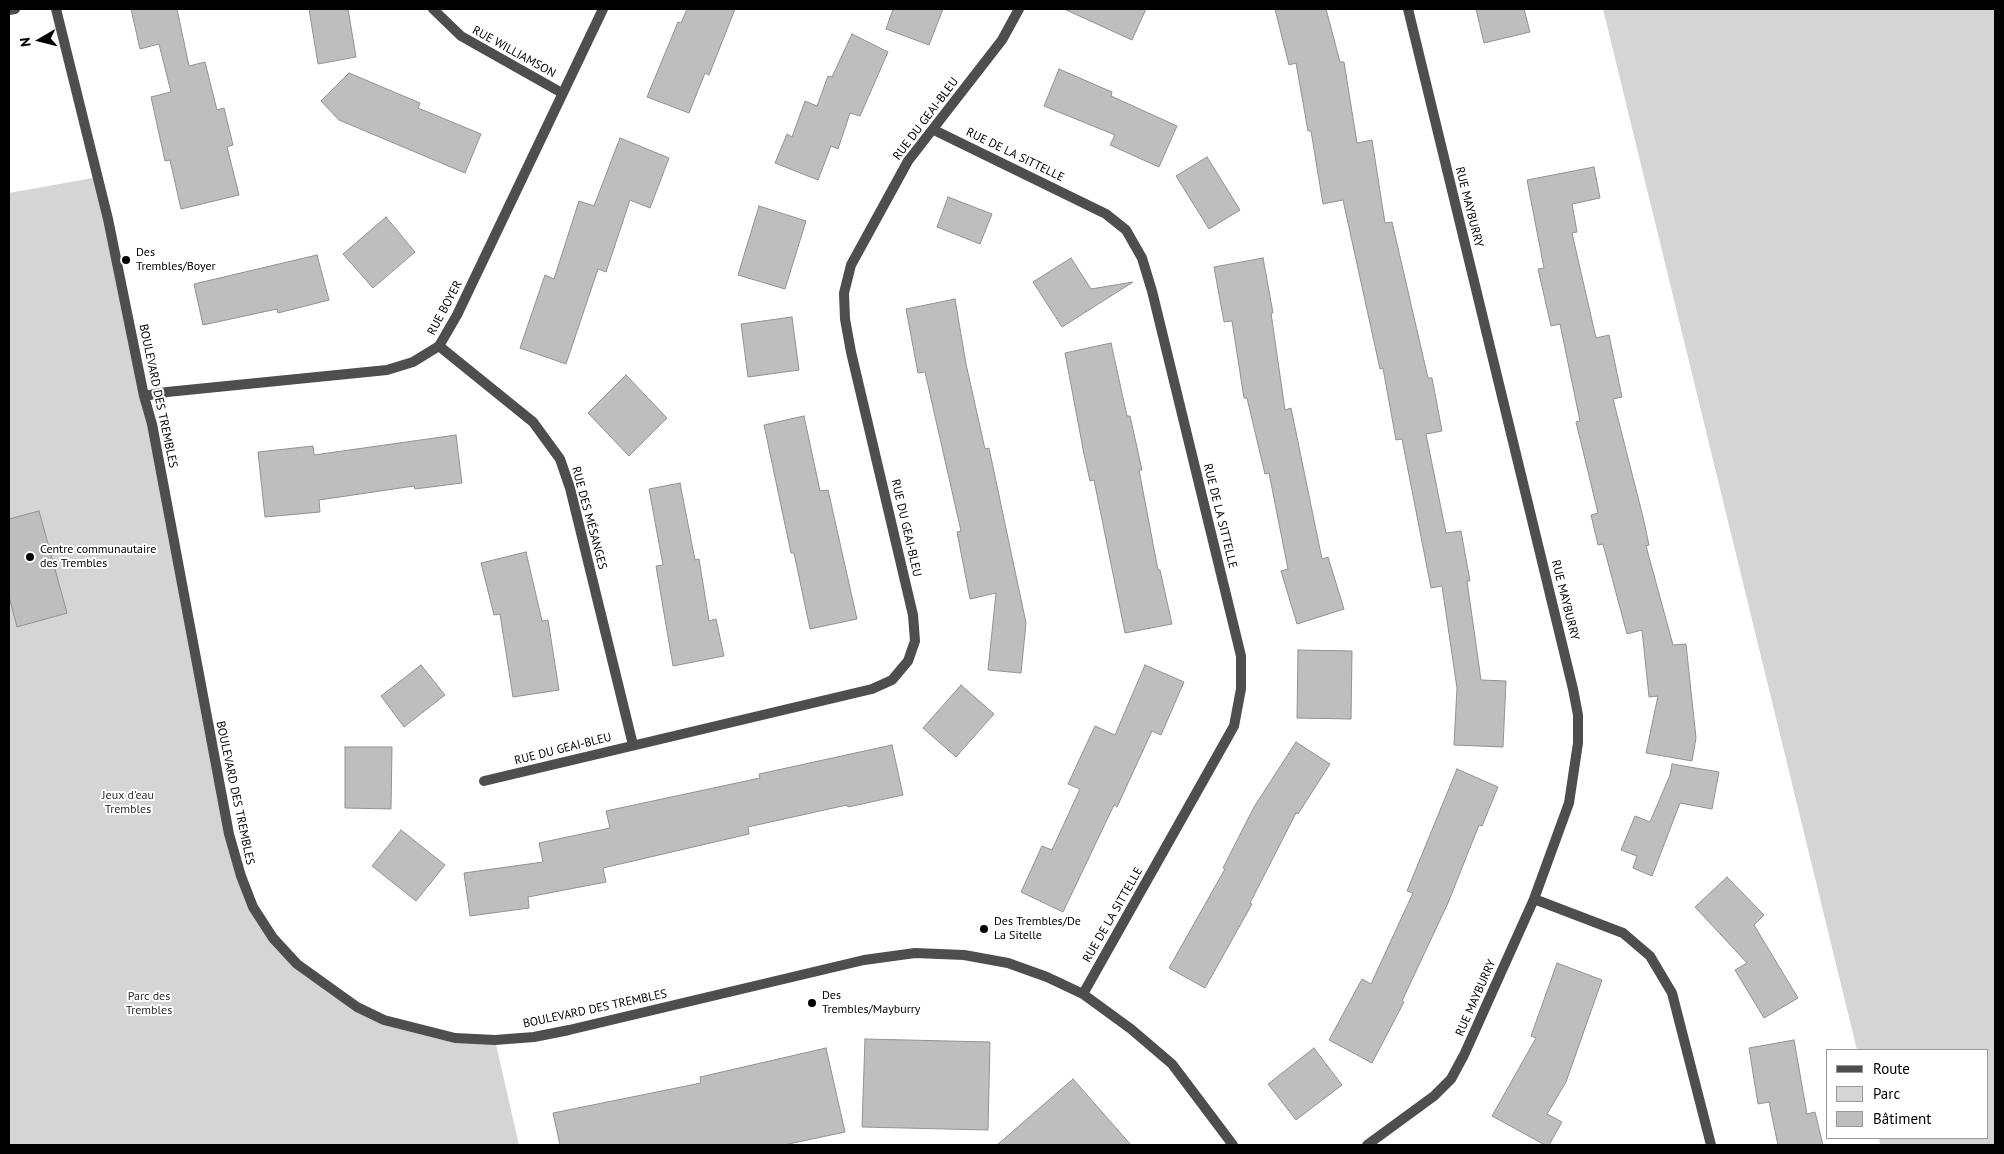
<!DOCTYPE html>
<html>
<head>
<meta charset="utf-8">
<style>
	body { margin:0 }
	#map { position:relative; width:2004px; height:1154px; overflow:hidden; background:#fff; font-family:"PT Sans",sans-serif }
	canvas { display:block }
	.frame { position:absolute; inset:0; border:10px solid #000; pointer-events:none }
	.legend { position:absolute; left:1826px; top:1049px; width:162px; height:90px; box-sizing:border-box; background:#fff; border:1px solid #999; margin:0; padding:6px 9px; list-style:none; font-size:15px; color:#000 }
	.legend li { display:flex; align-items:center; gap:10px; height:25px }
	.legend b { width:25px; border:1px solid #999 }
	.north { position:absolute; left:15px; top:15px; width:50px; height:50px; -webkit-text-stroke:4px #fff; paint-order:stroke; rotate:262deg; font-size:14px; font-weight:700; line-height:20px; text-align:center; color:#000 }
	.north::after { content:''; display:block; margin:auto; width:18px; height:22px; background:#000; clip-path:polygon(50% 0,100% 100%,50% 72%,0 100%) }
</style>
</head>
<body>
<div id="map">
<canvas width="2004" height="1154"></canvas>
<div class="frame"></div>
<ul class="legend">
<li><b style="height:6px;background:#4e4e4e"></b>Route</li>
<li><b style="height:14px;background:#d5d5d5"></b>Parc</li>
<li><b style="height:14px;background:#bebebe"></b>Bâtiment</li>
</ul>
<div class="north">N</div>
</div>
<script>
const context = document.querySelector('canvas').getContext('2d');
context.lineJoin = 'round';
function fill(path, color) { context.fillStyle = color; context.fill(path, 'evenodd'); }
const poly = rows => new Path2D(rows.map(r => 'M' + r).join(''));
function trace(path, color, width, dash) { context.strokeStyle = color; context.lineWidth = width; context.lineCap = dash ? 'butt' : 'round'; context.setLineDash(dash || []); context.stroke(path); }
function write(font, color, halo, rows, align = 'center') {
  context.font = font + ' "PT Sans",sans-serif'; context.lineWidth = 4; context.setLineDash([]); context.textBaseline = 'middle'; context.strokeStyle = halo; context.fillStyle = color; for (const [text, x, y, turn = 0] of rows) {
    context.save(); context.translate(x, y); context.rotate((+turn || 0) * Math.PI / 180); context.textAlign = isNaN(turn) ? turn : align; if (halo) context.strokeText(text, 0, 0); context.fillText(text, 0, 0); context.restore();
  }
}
const green = poly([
	[1603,9,1995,9,1995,1145,1880,1145,1879,1138,1988,1138,1988,1050,1857,1050],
	[98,177,241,876,273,938,357,1007,423,1032,495,1040,519,1145,9,1145,9,193]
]);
const building = poly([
	[131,9,177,9,189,66,205,62,217,110,224,108,233,145,227,147,239,195,181,209,170,160,165,161,151,97,171,92,159,44,140,49,131,9],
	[309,9,348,9,356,57,318,64,309,9],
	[687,9,735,9,709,75,705,73,689,113,647,97,678,22,681,23,687,9],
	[893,9,943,9,929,45,886,29,893,9],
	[1064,9,1146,9,1132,40,1064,9],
	[1275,9,1326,9,1340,62,1344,62,1357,143,1372,140,1385,223,1392,222,1428,378,1432,378,1442,431,1426,434,1446,533,1461,531,1470,581,1467,581,1481,680,1506,681,1503,747,1454,745,1457,688,1442,586,1431,588,1402,439,1396,440,1383,368,1380,369,1343,200,1323,204,1311,131,1308,131,1296,63,1289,65,1275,9],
	[1476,9,1524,9,1530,32,1484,43,1476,9],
	[852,34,888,52,860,116,850,113,838,149,831,146,818,180,775,163,787,134,792,137,805,101,817,106,828,76,832,77,852,34],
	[1059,69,1112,92,1111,96,1177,126,1159,167,1110,145,1115,135,1044,106,1059,69],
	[349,73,420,103,418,108,481,134,465,173,339,120,321,101,349,73],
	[620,138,669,158,650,208,630,200,606,272,598,269,566,364,520,348,545,275,554,279,579,201,594,206,620,138],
	[1207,157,1240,210,1209,229,1176,176,1207,157],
	[1594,167,1600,198,1572,204,1577,232,1572,233,1596,338,1609,335,1622,397,1613,399,1643,517,1649,545,1646,546,1673,645,1686,644,1696,738,1692,761,1646,753,1658,696,1649,697,1642,630,1627,634,1603,544,1598,545,1591,515,1598,513,1576,422,1580,421,1560,324,1551,326,1538,269,1544,268,1527,180,1594,167],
	[948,197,992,214,980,244,937,227,948,197],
	[759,206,806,221,785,289,738,275,759,206],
	[386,217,415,252,373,288,343,254,386,217],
	[317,255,329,300,278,313,277,309,203,325,194,284,317,255],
	[1071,258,1091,289,1133,282,1062,327,1033,282,1071,258],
	[1263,258,1273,313,1271,313,1285,410,1291,408,1322,559,1328,557,1344,609,1297,624,1281,571,1288,569,1269,473,1265,474,1247,398,1244,398,1232,321,1224,322,1214,267,1263,258],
	[955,299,966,364,985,449,989,448,1026,623,1021,673,988,670,996,593,970,599,957,532,961,531,925,372,918,373,906,309,955,299],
	[792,317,799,370,748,377,741,324,792,317],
	[1111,343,1127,416,1130,416,1142,470,1139,470,1158,570,1160,570,1172,624,1125,633,1094,480,1090,481,1084,454,1065,353,1111,343],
	[626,375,667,418,629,456,588,413,626,375],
	[804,416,820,491,828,490,857,619,810,629,794,553,791,553,764,425,804,416],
	[456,435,462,483,415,489,414,486,319,500,320,512,265,517,258,452,313,446,314,455,456,435],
	[680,483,695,560,699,559,709,621,716,619,724,656,673,666,656,566,663,565,649,489,680,483],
	[39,511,67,613,17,627,9,596,9,519,39,511],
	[526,552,542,621,548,620,559,690,513,697,500,614,494,615,481,563,526,552],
	[1298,650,1352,651,1351,719,1297,718,1298,650],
	[421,665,445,695,404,727,381,696,421,665],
	[1145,665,1184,682,1161,735,1152,731,1117,807,1114,805,1063,912,1021,892,1042,846,1052,850,1080,789,1068,784,1095,726,1115,735,1145,665],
	[961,685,994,714,956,757,923,728,961,685],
	[1296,742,1330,764,1298,814,1296,813,1250,903,1252,904,1205,988,1169,968,1225,869,1223,868,1254,807,1296,742],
	[892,745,903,795,848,807,847,805,748,827,749,834,603,868,606,882,528,897,529,908,470,916,464,873,543,862,539,843,610,828,606,811,760,778,759,774,892,745],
	[345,747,392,747,391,809,345,808,345,747],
	[1672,764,1719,772,1712,809,1680,803,1652,876,1633,868,1637,856,1621,850,1635,816,1650,822,1670,775,1672,764],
	[1457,769,1498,787,1482,826,1479,825,1448,903,1402,1001,1404,1002,1372,1063,1329,1040,1362,979,1371,984,1413,893,1407,891,1457,769],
	[401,830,445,865,416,901,372,866,401,830],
	[1727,877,1764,915,1754,925,1798,998,1764,1018,1735,970,1747,963,1695,907,1727,877],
	[1557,963,1602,980,1566,1082,1547,1114,1562,1122,1549,1145,1545,1145,1492,1116,1536,1038,1531,1036,1557,963],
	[865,1039,990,1042,988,1130,862,1127,865,1039],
	[1794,1040,1807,1114,1815,1112,1823,1145,1778,1145,1769,1102,1758,1104,1749,1048,1794,1040],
	[826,1048,845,1132,784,1145,560,1145,553,1113,701,1083,700,1077,826,1048],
	[1314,1048,1342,1085,1296,1120,1268,1084,1314,1048],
	[1073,1079,1131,1145,997,1145,1073,1079]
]);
const street = poly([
	[56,9,108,219,144,396,152,424,229,834,241,876,253,907,273,938,297,964,357,1007,384,1020,455,1038,495,1040,534,1037,569,1030,864,960,915,953,964,955,1008,963,1047,977,1083,994,1131,1029,1172,1064,1233,1145],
	[433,9,461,36,562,93],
	[9,10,15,9],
	[934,130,1106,214,1126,230,1142,258,1152,291,1241,656,1241,689,1234,726,1083,994],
	[439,346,533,422,560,459,570,488,633,745],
	[144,396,167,392,387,370,413,362,439,346,457,315,603,9],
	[484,781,872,689,892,680,908,661,915,641,913,615,851,352,845,319,844,293,851,265,908,161,1002,40,1019,9],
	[1534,899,1623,933,1650,956,1672,993,1711,1145],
	[1367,1145,1434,1096,1451,1079,1464,1055,1534,899,1569,803,1578,743,1578,715,1573,689,1408,9]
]);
const markers = [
	[126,260,5,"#000"],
	[30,557,5,"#000"],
	[984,929,5,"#000"],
	[812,1003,5,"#000"]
];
const streetNames = [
	["RUE WILLIAMSON",514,52,29],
	["RUE DU GEAI-BLEU",926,119,-53],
	["RUE DE LA SITTELLE",1015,155,26],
	["RUE MAYBURRY",1469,207,76],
	["RUE BOYER",445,308,-62],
	["BOULEVARD DES TREMBLES",158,396,78],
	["RUE DE LA SITTELLE",1220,516,76],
	["RUE DES MÉSANGES",589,518,75],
	["RUE DU GEAI-BLEU",906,528,77],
	["RUE MAYBURRY",1565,600,76],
	["RUE DU GEAI-BLEU",563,749,-14],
	["BOULEVARD DES TREMBLES",235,793,78],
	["RUE DE LA SITTELLE",1113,915,-60],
	["RUE MAYBURRY",1476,998,-66],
	["BOULEVARD DES TREMBLES",595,1009,-12]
];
const poiNames = [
	["Des",136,253],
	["Trembles/Boyer",136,267],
	["Centre communautaire",40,550],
	["des Trembles",40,564],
	["Des Trembles/De",994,922],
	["La Sitelle",994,936],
	["Des",822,996],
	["Trembles/Mayburry",822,1010]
];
const parkNames = [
	["Jeux d'eau",128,796],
	["Trembles",128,810],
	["Parc des",149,997],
	["Trembles",149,1011]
];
fill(green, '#d5d5d5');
fill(building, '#bebebe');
trace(building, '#929292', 1);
trace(street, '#4e4e4e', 10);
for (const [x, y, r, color] of markers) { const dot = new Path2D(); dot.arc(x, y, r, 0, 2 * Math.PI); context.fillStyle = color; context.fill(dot); trace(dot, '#fff', 2); }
write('12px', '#000', '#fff', streetNames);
write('12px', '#000', '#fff', poiNames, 'left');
write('12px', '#2c2c2c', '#fff', parkNames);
</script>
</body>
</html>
